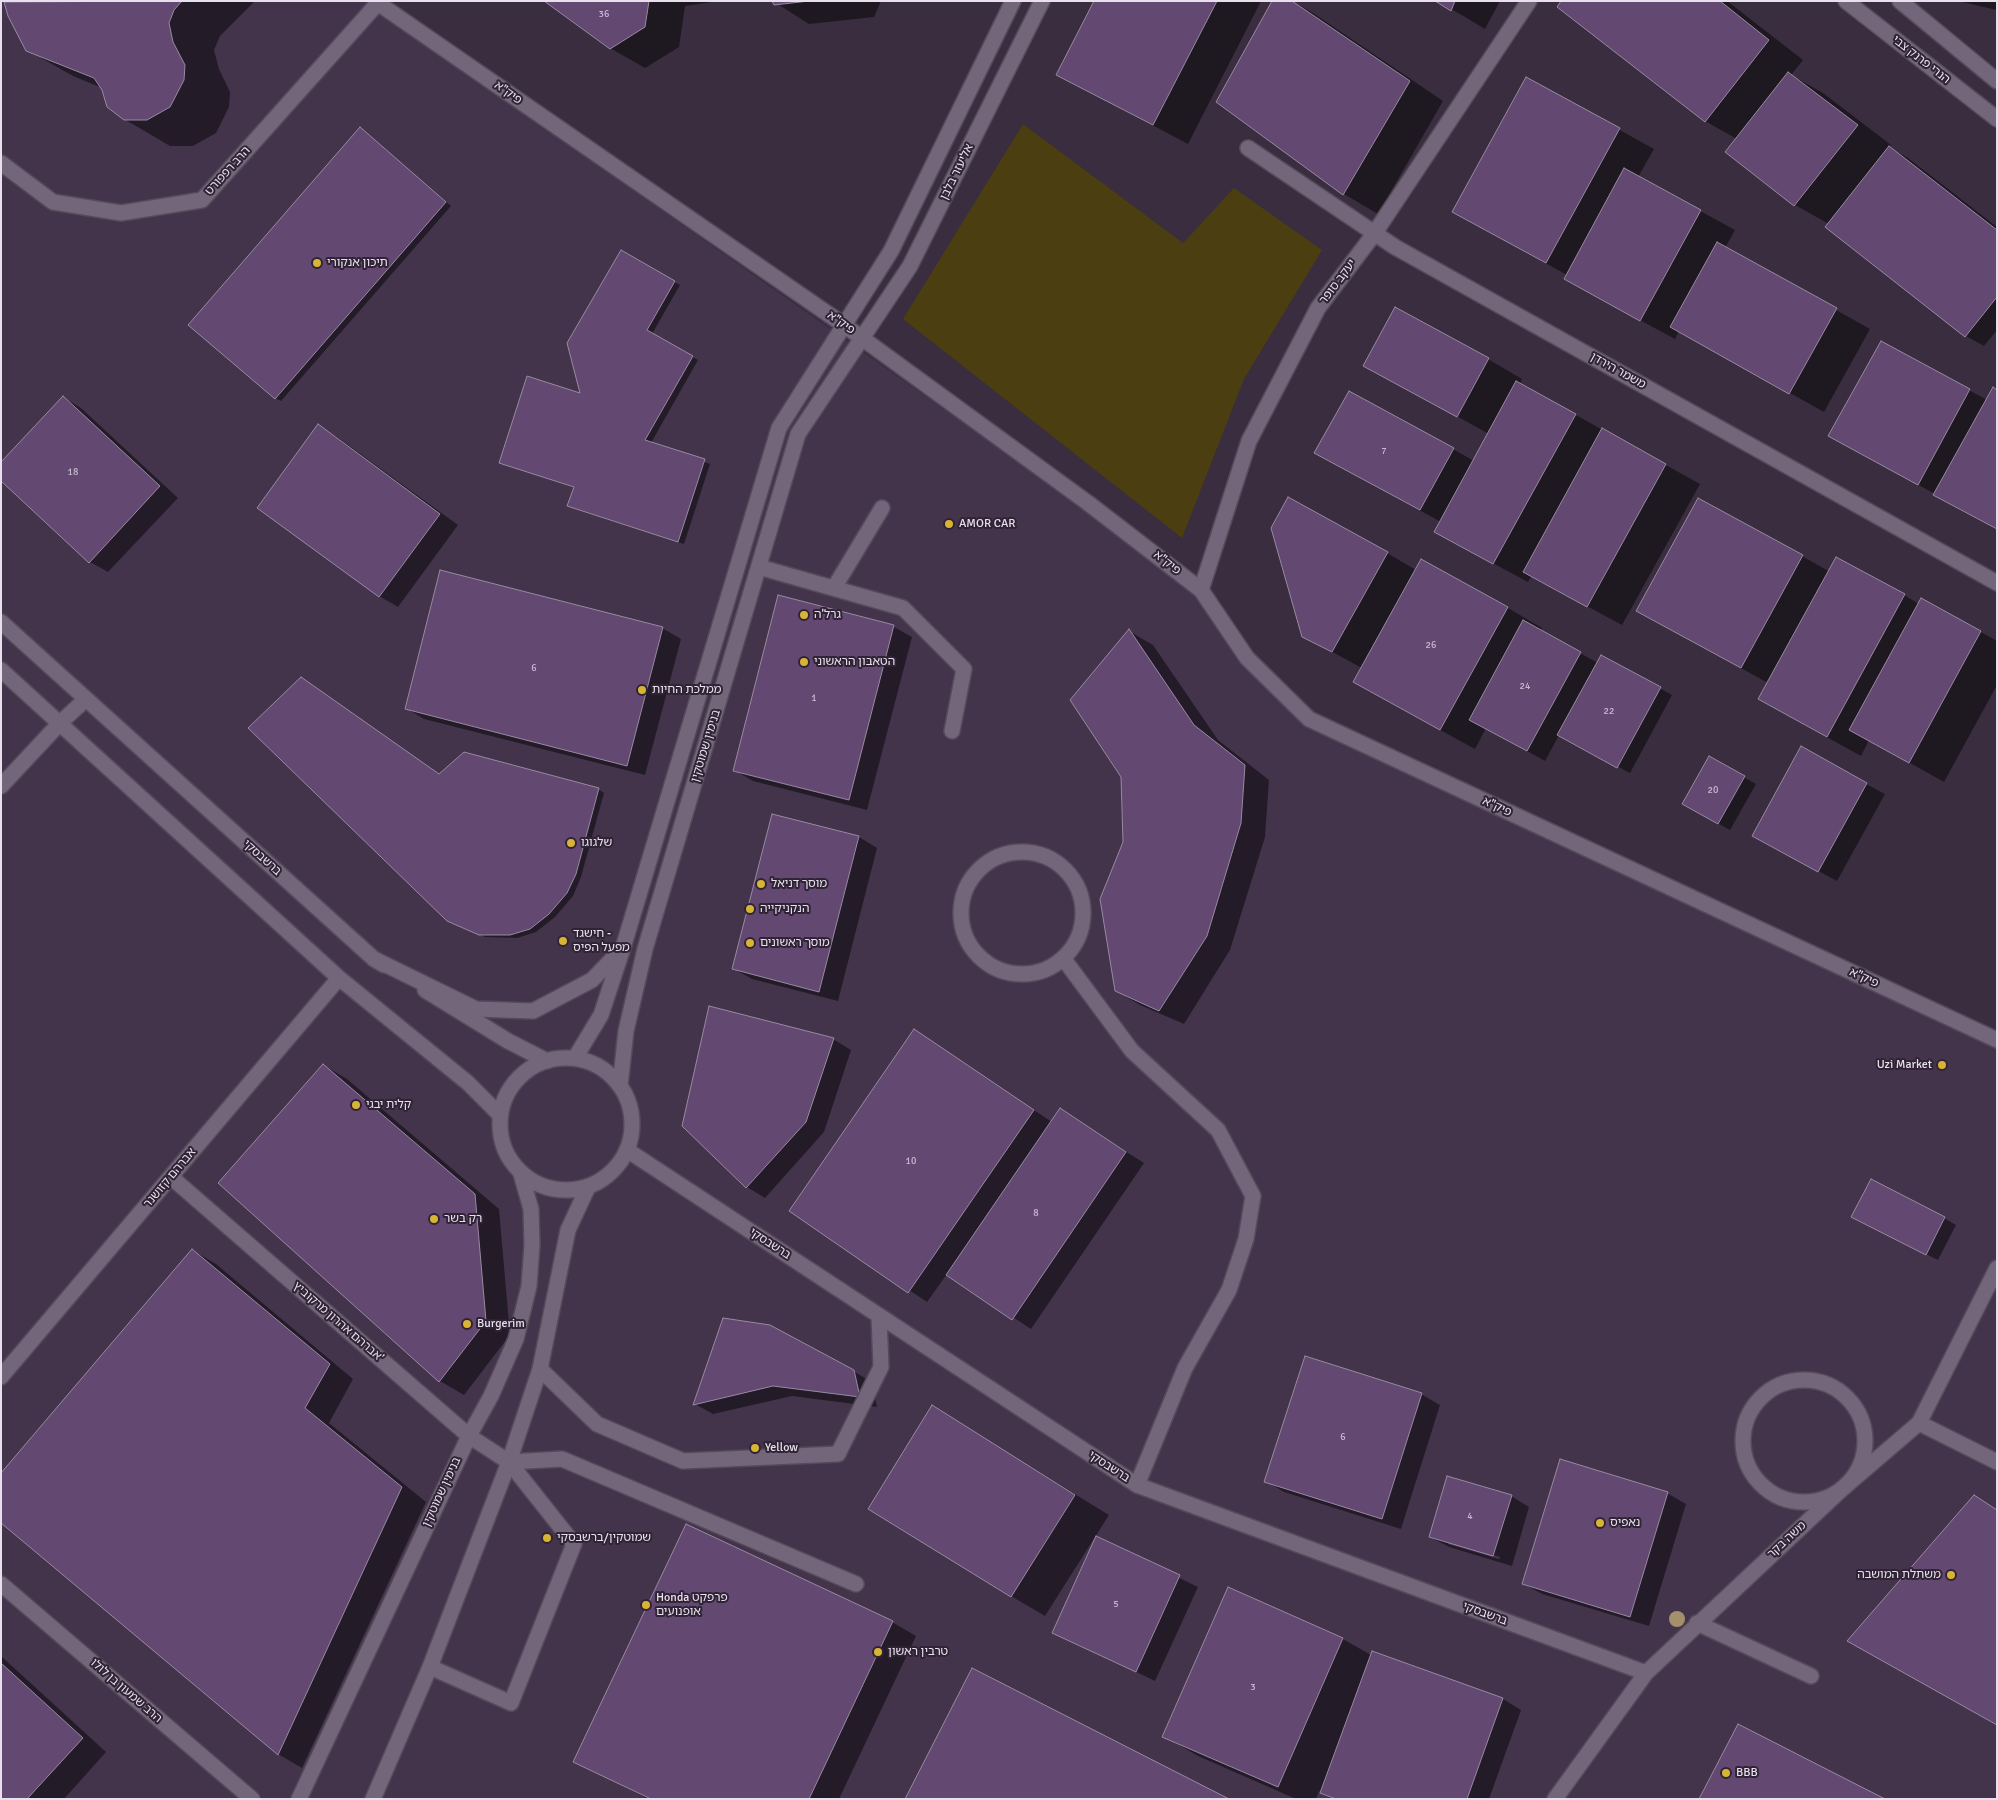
<!DOCTYPE html>
<html>
<head>
<meta charset="utf-8">
<style>
	body { margin:0 }
	#map { position:relative; width:1998px; height:1800px; overflow:hidden; background:#392d3f; font-family:Signika,sans-serif }
	canvas { display:block }
	.frame { position:absolute; inset:0; border:2px solid #e8e0ec; pointer-events:none }
</style>
</head>
<body>
<div id="map">
<canvas width="1998" height="1800"></canvas>
<div class="frame"></div>
</div>
<script>
const context = document.querySelector('canvas').getContext('2d');
context.lineJoin = 'round';
function fill(path, color) { context.fillStyle = color; context.fill(path, 'evenodd'); }
const poly = rows => new Path2D(rows.map(r => 'M' + r).join(''));
function trace(path, color, width, dash) { context.strokeStyle = color; context.lineWidth = width; context.lineCap = dash ? 'butt' : 'round'; context.setLineDash(dash || []); context.stroke(path); }
function write(font, color, halo, rows, align = 'center') {
  context.font = font + ' Signika,"Noto Sans Hebrew",sans-serif'; context.lineWidth = 4; context.setLineDash([]); context.textBaseline = 'middle'; context.strokeStyle = halo; context.fillStyle = color; for (const [text, x, y, turn = 0] of rows) {
    context.save(); context.translate(x, y); context.rotate((+turn || 0) * Math.PI / 180); context.textAlign = isNaN(turn) ? turn : align; if (halo) context.strokeText(text, 0, 0); context.fillText(text, 0, 0); context.restore();
  }
}
const built = poly([
	[1,1,364,1,1201,590,1309,719,1997,1040,1997,1799,1,1799]
]);
const green = poly([
	[1023,124,1183,243,1234,188,1322,250,1244,379,1182,538,903,319]
]);
const shadow = poly([
	[255,1,220,36,214,50,219,69,230,92,229,107,216,133,193,146,170,146,124,119,102,88,73,76,27,50,5,2],
	[546,1,719,1,685,6,679,47,645,68,610,48],
	[773,1,881,1,874,17,809,24],
	[1096,1,1261,1,1188,144,1058,75],
	[1274,1,1292,1,1313,13,1443,101,1378,214,1344,194,1218,101],
	[1438,1,1500,1,1485,29],
	[1562,1,1727,1,1803,60,1791,75,1823,93,1891,145,1890,148,1908,158,1997,227,1997,330,1984,346,1966,336,1829,224,1795,205,1727,151,1737,139,1705,121],
	[1958,1,1997,1,1997,10],
	[1526,78,1654,149,1638,177,1735,230,1725,248,1870,329,1824,412,1679,331,1675,339,1599,298,1567,275,1453,212],
	[361,129,451,206,281,401,275,398],
	[622,252,680,285,652,334,698,360,651,443,710,464,684,544,575,509,569,505,575,488,500,462,582,395],
	[1881,342,1987,400,1944,499,1830,436],
	[1488,359,1522,379,1520,384,1700,484,1622,625,1531,576,1528,582,1470,551,1441,522,1350,472,1453,449,1474,461,1489,434,1397,383],
	[63,397,81,408,178,498,108,572,90,562],
	[319,426,337,437,458,525,398,607,379,596],
	[1387,553,1416,570,1421,561,1508,608,1542,628,1540,631,1598,663,1602,657,1672,695,1630,773,1559,735,1545,761,1486,728,1475,749,1389,702,1362,668,1303,636],
	[1802,556,1830,572,1904,595,1919,604,1922,600,1997,641,1997,685,1944,782,1869,740,1861,756,1794,719,1768,683,1672,630],
	[779,597,894,627,912,637,867,810,753,781,734,770],
	[662,628,681,639,645,775,424,719,406,708],
	[1129,631,1153,645,1218,740,1269,780,1265,837,1230,950,1184,1024,1140,1005,1116,991,1124,842],
	[1709,758,1756,784,1730,830,1684,804],
	[439,775,598,789,604,793,581,877,573,896,555,917,536,932,517,938,485,937,454,923],
	[1866,784,1885,794,1837,881,1772,846],
	[773,815,859,837,877,848,838,1001,752,979,734,969],
	[914,1030,1052,1122,1060,1110,1144,1163,1031,1329,947,1274,927,1302,791,1211],
	[833,1039,851,1050,824,1132,765,1198,747,1187],
	[323,1065,347,1079,499,1209,510,1335,464,1395,440,1381],
	[1944,1218,1956,1225,1938,1260,1865,1224],
	[192,1250,216,1264,353,1379,329,1423,426,1502,302,1768,278,1754],
	[724,1320,853,1371,872,1382,877,1407,792,1396,713,1414,695,1404],
	[1421,1394,1440,1405,1401,1529,1284,1492,1266,1481],
	[933,1407,1109,1515,1045,1616,1011,1596],
	[1667,1493,1686,1504,1649,1626,1542,1594,1524,1584],
	[1511,1496,1529,1507,1512,1566,1449,1547,1430,1537],
	[1448,1542,1500,1557,1499,1559,1448,1544],
	[1097,1538,1198,1587,1155,1681,1054,1632],
	[1228,1589,1343,1639,1371,1655,1373,1652,1503,1699,1521,1710,1489,1799,1333,1799,1319,1791,1316,1799,1296,1799,1198,1756,1164,1736],
	[892,1622,916,1636,839,1799,648,1799,575,1761],
	[1,1656,106,1752,64,1799,1,1799]
]);
const building = poly([
	[182,1,174,10,169,23,173,42,185,65,184,80,170,107,147,120,124,120,107,107,102,90,94,78,26,51,8,16,4,2,182,1],
	[544,1,649,1,645,27,610,49,544,1],
	[772,1,809,1,774,5,772,1],
	[1094,1,1217,1,1153,125,1056,75,1094,1],
	[1272,1,1292,1,1410,81,1343,195,1216,102,1272,1],
	[1435,1,1455,1,1451,11,1435,1],
	[1561,1,1720,1,1769,40,1705,122,1557,7,1561,1],
	[1788,72,1858,125,1794,206,1725,152,1788,72],
	[1526,77,1620,128,1546,263,1452,212,1526,77],
	[360,127,446,202,275,399,188,325,360,127],
	[1889,146,1997,230,1997,297,1965,337,1825,227,1889,146],
	[1624,168,1701,210,1640,321,1564,279,1624,168],
	[1717,242,1837,308,1789,394,1670,327,1717,242],
	[621,250,675,281,647,330,693,356,645,440,705,459,678,542,567,506,574,487,499,463,527,376,580,393,567,343,621,250],
	[1395,307,1489,358,1457,417,1363,366,1395,307],
	[1881,341,1970,389,1918,485,1828,436,1881,341],
	[1516,381,1576,414,1493,564,1434,532,1516,381],
	[1993,387,1997,390,1997,529,1933,495,1993,387],
	[1349,391,1454,448,1420,510,1314,453,1349,391],
	[63,396,160,486,89,563,1,481,1,462,63,396],
	[318,424,440,514,379,597,257,508,318,424],
	[1602,428,1666,464,1587,607,1523,572,1602,428],
	[1288,497,1388,552,1332,652,1302,637,1271,528,1288,497],
	[1698,498,1803,555,1741,668,1636,611,1698,498],
	[1836,557,1905,594,1827,737,1758,699,1836,557],
	[1421,559,1508,607,1440,730,1353,682,1421,559],
	[440,570,663,627,627,766,405,709,440,570],
	[778,595,894,625,849,800,733,771,778,595],
	[1921,598,1981,631,1909,763,1849,730,1921,598],
	[1523,620,1581,652,1527,751,1469,720,1523,620],
	[1129,629,1194,725,1245,765,1241,823,1207,936,1159,1011,1115,991,1100,899,1123,842,1121,777,1070,700,1129,629],
	[1601,655,1661,687,1617,768,1557,735,1601,655],
	[301,677,439,774,464,752,599,788,576,874,567,893,549,914,530,929,510,935,479,935,447,921,248,728,301,677],
	[1801,746,1867,783,1818,872,1752,836,1801,746],
	[1709,756,1745,776,1718,824,1682,804,1709,756],
	[772,814,859,836,819,992,732,969,772,814],
	[709,1006,834,1038,806,1122,746,1188,682,1126,709,1006],
	[914,1029,1034,1110,908,1293,789,1211,914,1029],
	[323,1064,475,1194,486,1321,439,1382,218,1183,323,1064],
	[1060,1108,1126,1152,1012,1320,946,1275,1060,1108],
	[1871,1179,1945,1217,1926,1255,1851,1217,1871,1179],
	[192,1249,330,1364,305,1408,402,1487,278,1755,1,1523,1,1473,192,1249],
	[723,1318,770,1325,854,1370,860,1397,773,1386,693,1405,723,1318],
	[1305,1356,1422,1393,1382,1519,1264,1482,1305,1356],
	[932,1405,1075,1495,1011,1597,868,1509,932,1405],
	[1560,1459,1668,1492,1630,1617,1522,1584,1560,1459],
	[1447,1476,1512,1495,1493,1556,1429,1537,1447,1476],
	[1974,1495,1997,1510,1997,1725,1847,1641,1974,1495],
	[686,1524,893,1621,809,1799,651,1799,573,1762,686,1524],
	[1096,1536,1180,1575,1136,1672,1052,1633,1096,1536],
	[1228,1587,1343,1638,1278,1787,1162,1737,1228,1587],
	[1372,1651,1503,1698,1467,1799,1336,1799,1320,1793,1372,1651],
	[1,1663,83,1738,27,1799,1,1799,1,1663],
	[972,1668,1229,1799,905,1799,972,1668],
	[1738,1724,1885,1799,1699,1799,1738,1724]
]);
const service = poly([
	[759,567,903,608,964,669,952,731],
	[834,588,882,508],
	[1,786,60,723,86,699],
	'961 913a61 61 0 1 1 122 0a61 61 0 1 1-122 0Z',
	[1063,958,1132,1051,1218,1130,1253,1196,1246,1239,1229,1290,1185,1368,1137,1485],
	[540,1369,597,1424,683,1461,838,1454,881,1367,879,1316],
	'1743 1441a61 61 0 1 1 122 0a61 61 0 1 1-122 0Z',
	[1919,1423,1997,1462],
	[509,1462,562,1459,856,1584],
	[1697,1623,1811,1676],
	[430,1667,511,1703,574,1544,509,1462]
]);
const minor = poly([
	[375,1,844,325,1088,503,1201,590,1247,658,1309,719,1997,1040],
	[1248,148,1395,247,1997,583],
	[1,163,53,202,121,213,202,200,378,3],
	[1201,590,1249,441,1318,308,1374,234,1529,1],
	[1,622,374,959,384,965],
	[1,670,339,978,468,1083,500,1115],
	[425,990,508,1041,547,1061],
	[627,1150,1137,1485,1646,1673],
	[171,1177,469,1436,509,1462],
	[1,1377,339,978],
	[1,1584,252,1799],
	[1555,1799,1646,1673,1842,1489,1919,1423,1997,1268]
]);
const tertiary = poly([
	[1846,1,1997,119],
	[1900,1,1997,81],
	[374,959,476,1009,533,1011,592,980,620,951],
	'500 1124a66 66 0 1 1 132 0a66 66 0 1 1-132 0Z',
	[575,1058,601,1015,623,948,779,428,891,251,1013,1],
	[620,1086,626,1031,645,949,798,434,910,266,1042,1],
	[299,1799,469,1436,491,1396,516,1339,529,1286,532,1245,531,1209,521,1174],
	[373,1799,430,1667,509,1462,540,1369,568,1230,588,1187]
]);
const trees = [
	[1677,1619]
];
const markers = [
	[317,263,5,"#d8b434"],
	[949,524,5,"#d8b434"],
	[804,615,5,"#d8b434"],
	[804,662,5,"#d8b434"],
	[642,690,5,"#d8b434"],
	[571,843,5,"#d8b434"],
	[761,884,5,"#d8b434"],
	[750,909,5,"#d8b434"],
	[563,941,5,"#d8b434"],
	[750,943,5,"#d8b434"],
	[1942,1065,5,"#d8b434"],
	[356,1105,5,"#d8b434"],
	[434,1219,5,"#d8b434"],
	[467,1324,5,"#d8b434"],
	[755,1448,5,"#d8b434"],
	[1600,1523,5,"#d8b434"],
	[547,1538,5,"#d8b434"],
	[1951,1575,5,"#d8b434"],
	[646,1605,5,"#d8b434"],
	[878,1652,5,"#d8b434"],
	[1726,1773,5,"#d8b434"]
];
const numberNames = [
	["36",604,14],
	["7",1384,451],
	["18",73,472],
	["26",1431,645],
	["6",534,668],
	["24",1525,686],
	["1",814,698],
	["22",1609,711],
	["20",1713,790],
	["10",911,1161],
	["8",1036,1213],
	["6",1343,1437],
	["4",1470,1516],
	["5",1116,1604],
	["3",1253,1687]
];
const streetNames = [
	["הנרי פרנק צבי",1921,60,38],
	["פיק\"א",508,93,35],
	["הרב רפפורט",228,171,-48],
	["אליעזר בלבן",957,172,-64],
	["יעקב סופר",1338,282,-53],
	["פיק\"א",841,323,35],
	["משמר הירדן",1618,371,29],
	["פיק\"א",1167,563,38],
	["בנימין שמוטקין",706,746,-73],
	["פיק\"א",1497,807,25],
	["ברשבסקי",262,858,42],
	["פיק\"א",1864,978,25],
	["אברהם קזושנר",170,1178,-50],
	["ברשבסקי",770,1244,33],
	["אברהם אהרון מרקוביץ'",338,1322,41],
	["ברשבסקי",1109,1467,33],
	["בנימין שמוטקין",442,1492,-65],
	["משה בקר",1787,1540,-43],
	["ברשבסקי",1485,1614,20],
	["הרב שמעון בן לולו",126,1691,41]
];
const poiNames = [
	["תיכון אנקורי",327,263],
	["AMOR CAR",959,524],
	["גרל'ה",814,615],
	["הטאבון הראשוני",814,662],
	["ממלכת החיות",652,690],
	["שלגוגו",581,843],
	["מוסך דניאל",771,884],
	["הנקניקייה",760,909],
	["חישגד -",573,934],
	["מפעל הפיס",573,948],
	["מוסך ראשונים",760,943],
	["Uzi Market",1932,1065,"right"],
	["קלית יבגי",366,1105],
	["רק בשר",444,1219],
	["Burgerim",477,1324],
	["Yellow",765,1448],
	["נאפיס",1610,1523],
	["שמוטקין/ברשבסקי",557,1538],
	["משתלת המושבה",1941,1575,"right"],
	["Honda פרפקט",656,1598],
	["אופנועים",656,1612],
	["טרבין ראשון",888,1652],
	["BBB",1736,1773]
];
fill(built, '#43344c');
fill(green, '#4b3e10');
fill(shadow, '#0007');
fill(building, '#634872');
trace(building, '#988aa0', 1);
trace(service, '#544a59', 18);
trace(minor, '#544a59', 18);
trace(tertiary, '#544a59', 18);
trace(service, '#73657a', 15);
trace(minor, '#73657a', 15);
trace(tertiary, '#73657a', 15);
context.fillStyle = '#a4916c';
for (const [x, y] of trees) { context.beginPath(); context.arc(x, y, 8, 0, 2 * Math.PI); context.fill(); }
for (const [x, y, r, color] of markers) { const dot = new Path2D(); dot.arc(x, y, r, 0, 2 * Math.PI); context.fillStyle = color; context.fill(dot); trace(dot, '#2f2335', 2); }
write('10px', '#c7bace', null, numberNames);
write('12px', '#e8e0ec', '#2f2335', streetNames);
write('12px', '#e8e0ec', '#2f2335', poiNames, 'left');
</script>
</body>
</html>
